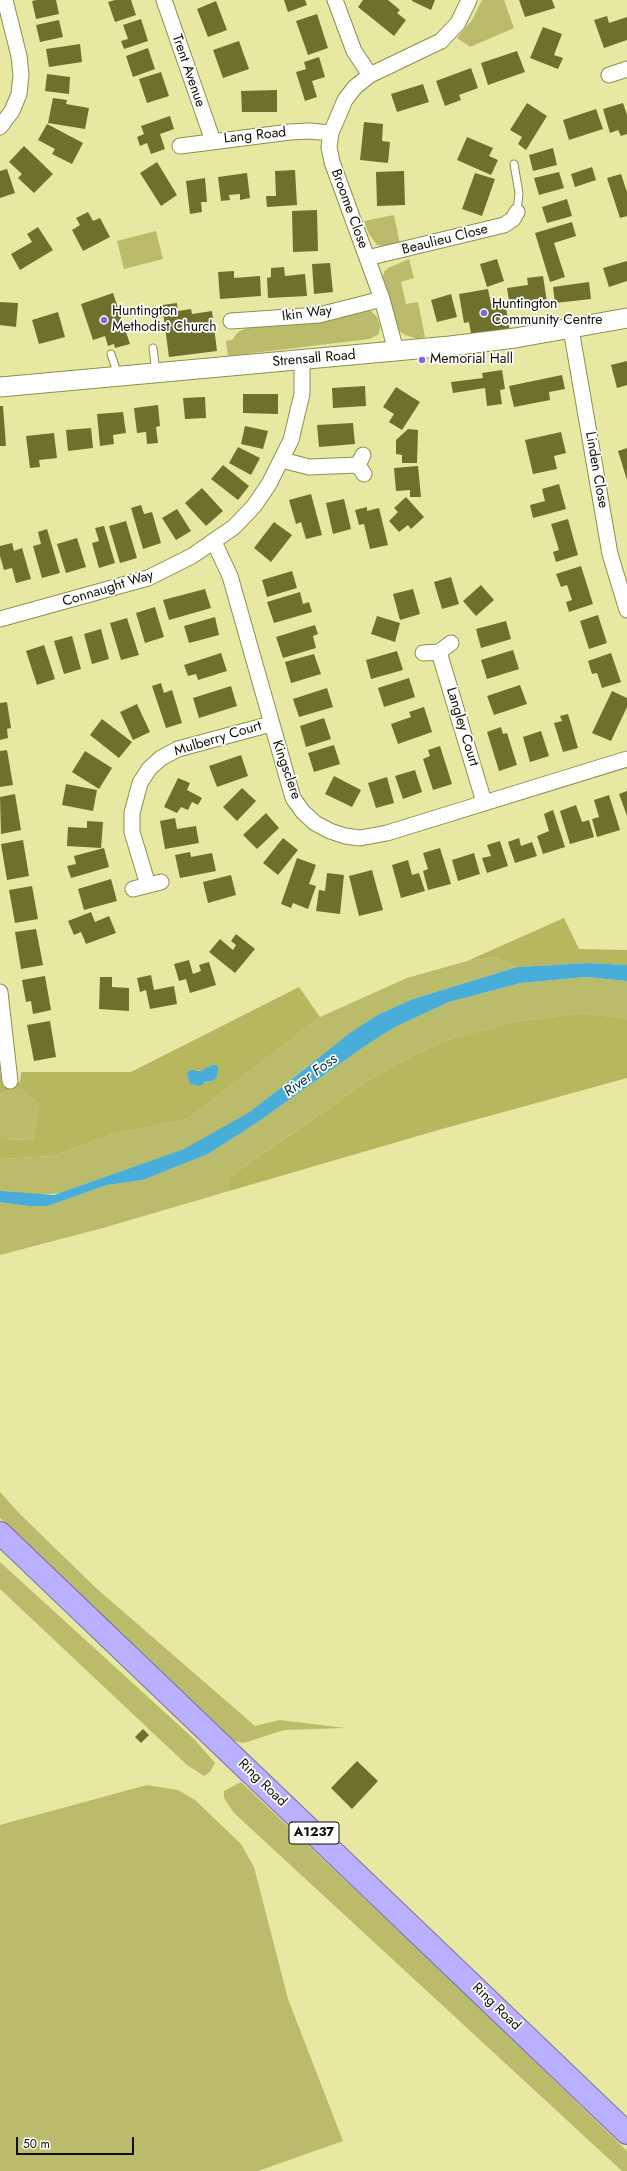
<!DOCTYPE html>
<html>
<head>
<meta charset="utf-8">
<style>
	body { margin:0 }
	#map { position:relative; width:627px; height:2171px; overflow:hidden; background:#e7e9a3; font-family:Jost,sans-serif }
	canvas { display:block }
	.scale { position:absolute; left:16px; top:2137px; width:118px; height:18px; box-sizing:border-box; border:2px solid #0f0e00; border-top:0; padding-left:5px; font-size:12px; line-height:14px; white-space:nowrap; color:#0f0e00; -webkit-text-stroke:3px #fff; paint-order:stroke }
</style>
</head>
<body>
<div id="map">
<canvas width="627" height="2171"></canvas>
<div class="scale">50 m</div>
</div>
<script>
const context = document.querySelector('canvas').getContext('2d');
context.lineJoin = 'round';
function fill(path, color) { context.fillStyle = color; context.fill(path, 'evenodd'); }
const poly = rows => new Path2D(rows.map(r => 'M' + r).join(''));
function trace(path, color, width, dash) { context.strokeStyle = color; context.lineWidth = width; context.lineCap = dash ? 'butt' : 'round'; context.setLineDash(dash || []); context.stroke(path); }
function write(font, color, halo, rows, align = 'center') {
  context.font = font + ' Jost,sans-serif'; context.lineWidth = 3.5; context.setLineDash([]); context.textBaseline = 'middle'; context.strokeStyle = halo; context.fillStyle = color; for (const [text, x, y, turn = 0] of rows) {
    context.save(); context.translate(x, y); context.rotate((+turn || 0) * Math.PI / 180); context.textAlign = isNaN(turn) ? turn : align; if (halo) context.strokeText(text, 0, 0); context.fillText(text, 0, 0); context.restore();
  }
}
const green = poly([
	[482,0,504,0,514,28,470,47,457,38,472,20],
	[394,215,400,244,387,247,377,245,369,234,364,221],
	[156,231,163,259,124,269,117,241],
	[409,259,414,278,401,282,406,304,418,302,425,337,418,339,405,335,399,331,382,281,384,272,388,268],
	[363,310,371,311,377,317,380,326,379,334,370,339,228,356,226,341,232,340,238,332,249,327,327,321],
	[495,957,517,967,413,999,379,1014,305,1068,250,1113,185,1149,60,1193,40,1195,0,1192,0,1159,55,1156,109,1135,188,1119,320,1017,407,978,467,961],
	[586,977,627,981,627,1019,581,1013,513,1022,444,1041,414,1055,369,1080,304,1125,228,1178,229,1191,103,1228,0,1255,0,1202,28,1206,48,1206,107,1185,143,1180,208,1154,255,1124,365,1046,395,1027,449,1002,521,983],
	[20,1089,39,1104,33,1140,0,1139,0,1095,6,1091],
	[0,1492,20,1514,96,1588,255,1726,279,1720,346,1728,284,1730,244,1743,234,1741,0,1518],
	[0,1562,194,1739,215,1763,210,1772,204,1776,187,1765,0,1589],
	[241,1782,453,1982,627,2151,627,2171,622,2171,234,1813,224,1798,224,1791],
	[147,1785,178,1790,195,1800,241,1844,254,1867,288,1999,343,2141,258,2171,0,2171,0,1825]
]);
const forest = poly([
	[564,918,579,949,627,950,627,965,589,963,517,967,495,957,467,961],
	[299,987,320,1017,188,1119,109,1135,55,1156,0,1159,0,1139,33,1140,39,1104,20,1089,6,1091,0,1095,0,1074,2,1073,4,1083,12,1085,20,1082,21,1072,131,1072],
	[210,1068,213,1081,202,1083,196,1070,201,1071],
	[581,1013,627,1019,627,1078,442,1129,229,1191,228,1178,369,1080,414,1055,444,1041,513,1022]
]);
const water = poly([
	[589,963,627,965,627,981,586,977,521,983,449,1002,395,1027,365,1046,255,1124,208,1154,143,1180,107,1185,48,1206,28,1206,0,1202,0,1191,54,1195,184,1149,250,1112,350,1033,379,1014,413,999,517,967],
	[212,1065,216,1065,218,1067,217,1077,213,1081,205,1082,200,1086,190,1084,187,1073,191,1070,201,1071]
]);
const building = poly([
	[37,0,56,0,59,14,36,19,32,1],
	[115,0,131,0,136,15,115,22,108,2],
	[284,0,305,0,307,5,288,12],
	[363,0,388,0,400,10,397,13,406,20,394,36,358,7],
	[412,0,435,0,431,10,412,1],
	[519,0,552,0,555,8,525,17],
	[216,1,227,30,208,37,197,9],
	[317,14,328,48,308,55,296,21],
	[607,16,609,23,627,17,627,40,604,48,594,20],
	[141,19,148,41,124,49,121,41,128,39,123,25],
	[59,20,63,37,40,42,36,25],
	[543,27,562,34,554,55,563,58,558,69,530,58],
	[239,41,249,69,223,78,213,50],
	[80,44,82,62,49,67,46,49],
	[148,48,155,69,133,77,126,56],
	[517,51,525,72,488,85,481,63],
	[319,57,325,77,312,81,317,97,305,101,296,72,306,69,304,62],
	[471,68,478,88,459,95,461,100,445,106,436,81],
	[161,72,169,96,147,103,139,79],
	[47,74,70,77,69,94,45,91],
	[423,84,429,102,397,112,391,94],
	[277,90,277,112,242,112,241,91],
	[53,98,67,100,66,104,89,108,85,129,48,123],
	[527,103,547,116,526,150,518,144,522,137,510,130],
	[623,103,627,115,627,134,621,136,618,130,610,133,603,109],
	[596,109,603,129,569,140,563,120],
	[170,116,174,129,160,134,165,149,151,154,147,143,140,146,137,137,144,134,141,126],
	[364,122,383,124,382,141,390,142,388,163,360,160],
	[47,124,83,143,72,164,52,154,55,149,38,140],
	[467,137,493,148,489,156,498,160,491,175,457,160],
	[24,146,53,174,34,193,18,178,22,174,9,162],
	[553,148,557,165,533,171,529,155],
	[157,162,177,195,161,206,140,173],
	[592,167,596,180,575,187,571,174],
	[7,169,15,193,0,198,0,171],
	[295,170,297,205,267,207,266,196,276,196,275,171],
	[404,171,405,205,377,206,376,172],
	[559,172,564,188,539,195,534,178],
	[247,173,250,198,240,200,240,194,229,195,230,200,221,201,218,177],
	[475,173,495,179,482,216,462,209],
	[621,174,627,192,627,216,620,218,607,178],
	[205,178,207,202,201,202,202,212,190,214,186,181],
	[567,199,572,216,547,223,542,207],
	[317,210,318,251,293,252,292,211],
	[88,212,93,221,100,218,110,237,83,251,72,230,80,225,76,218],
	[572,222,576,236,554,243,565,277,550,282,535,233],
	[38,227,53,250,20,270,11,254,32,242,27,234],
	[497,259,504,281,487,287,480,264],
	[627,261,627,281,609,287,603,268],
	[330,263,333,292,314,294,312,264],
	[284,267,285,276,305,274,307,296,268,298,267,278,271,277,271,268],
	[234,271,234,278,260,276,261,296,220,299,218,272],
	[543,276,547,302,510,307,507,288,528,285,527,278],
	[589,282,591,299,555,303,553,287],
	[488,289,491,304,505,302,510,332,472,339,469,322,464,323,459,294],
	[113,293,130,344,115,348,114,344,108,346,105,336,93,340,81,304],
	[451,294,457,317,437,322,431,300],
	[0,302,18,303,16,327,0,325],
	[177,303,178,311,191,309,192,314,212,311,217,351,169,357,162,305],
	[58,312,65,337,39,344,32,320],
	[627,361,627,385,617,388,611,365],
	[502,370,505,389,500,390,502,404,487,406,485,388,453,393,451,382,483,378,482,373],
	[562,375,565,389,549,392,550,400,514,407,509,386],
	[365,386,366,406,333,408,332,388],
	[396,387,420,402,402,430,389,422,394,414,383,407],
	[243,394,278,394,278,414,243,413],
	[205,397,206,418,185,419,183,398],
	[158,405,160,426,156,427,158,443,147,444,146,432,137,433,134,408],
	[0,406,3,406,6,446,0,446],
	[123,412,126,433,113,435,114,444,100,446,97,414],
	[353,423,355,444,319,447,317,425],
	[245,426,268,431,263,449,241,444],
	[91,428,93,448,68,451,66,430],
	[408,429,418,430,417,463,402,463,402,455,396,454,396,440],
	[561,432,566,453,554,456,557,469,533,474,525,440],
	[54,433,57,458,39,460,40,467,30,468,26,436],
	[238,447,260,458,251,475,229,463],
	[627,448,627,480,618,451],
	[223,465,249,486,238,500,211,479],
	[418,466,421,497,410,497,410,490,396,491,394,468],
	[559,484,566,509,533,518,530,505,545,501,542,489],
	[202,488,223,511,206,526,185,503],
	[311,494,322,535,306,539,301,522,296,524,289,500],
	[406,497,424,517,411,529,408,525,399,532,389,521,398,512,394,508],
	[344,499,351,529,333,534,326,503],
	[141,505,144,514,152,512,161,543,143,549,131,508],
	[367,507,367,511,379,508,388,545,370,549,364,524,359,525,355,510],
	[177,509,191,531,176,540,162,518],
	[568,519,578,555,556,562,553,552,559,550,551,524],
	[126,521,137,558,120,563,109,526],
	[274,522,292,535,271,562,254,548],
	[104,526,115,563,99,568,92,543,99,541,95,528],
	[47,529,60,573,42,578,33,546,41,544,38,532],
	[77,538,86,567,66,573,57,544],
	[12,543,14,551,22,548,31,579,16,583,12,568,4,570,0,556,0,546],
	[581,566,593,604,569,612,566,602,572,600,567,585,561,587,556,574],
	[292,571,297,588,267,597,262,580],
	[451,577,459,604,442,609,434,582],
	[481,585,494,600,476,616,463,601],
	[205,589,211,608,169,620,163,600],
	[413,589,420,614,400,620,393,594],
	[300,592,303,604,309,602,312,612,274,623,267,602],
	[155,607,164,637,145,643,136,613],
	[598,615,607,643,589,649,580,621],
	[377,616,400,623,395,642,371,634],
	[215,617,219,635,189,643,184,626],
	[127,618,139,655,121,660,110,623],
	[506,621,511,639,481,648,476,629],
	[315,625,318,634,313,636,316,648,283,658,276,637],
	[101,629,109,659,92,664,84,634],
	[72,636,81,669,64,674,54,641],
	[44,645,55,679,37,685,26,651],
	[513,650,519,669,487,679,481,660],
	[397,651,403,670,371,679,366,660],
	[221,653,227,671,198,680,196,674,188,676,184,665],
	[611,653,621,682,602,688,597,673,592,674,588,661],
	[314,654,321,674,291,683,285,662],
	[409,678,415,697,384,707,378,688],
	[161,683,164,693,172,690,182,723,166,728,152,686],
	[520,685,527,704,494,715,487,696],
	[231,686,237,706,199,718,193,698],
	[327,688,333,707,299,717,293,699],
	[612,691,627,698,627,707,611,741,592,733],
	[7,702,11,728,7,729,8,738,0,740,0,703],
	[137,704,150,732,133,740,120,712],
	[424,707,432,732,398,744,391,724,411,717,409,712],
	[568,714,578,748,563,752,554,723,562,721,560,716],
	[324,718,331,739,306,747,300,726],
	[102,719,132,742,119,758,90,735],
	[501,727,503,734,507,733,517,765,499,771,487,732],
	[541,731,549,756,530,762,523,737],
	[334,745,340,764,314,772,308,753],
	[440,746,452,784,433,790,423,759,430,756,428,750],
	[7,750,13,785,0,787,0,751],
	[85,751,112,768,99,789,72,772],
	[241,755,248,776,217,787,209,766],
	[415,770,422,792,403,799,395,776],
	[334,776,361,790,352,807,325,794],
	[387,777,394,803,376,808,368,783],
	[178,778,190,783,187,790,202,798,198,805,192,802,188,810,181,807,177,813,164,807],
	[66,784,97,790,93,811,62,805],
	[242,788,256,801,237,821,223,807],
	[627,791,627,816,619,794],
	[15,794,21,830,1,834,0,797],
	[609,795,620,830,597,837,592,819,599,817,594,800],
	[576,805,582,822,589,820,594,837,570,844,560,811],
	[553,810,565,847,543,854,537,836,549,831,544,814],
	[266,813,279,828,257,849,243,835],
	[175,818,177,829,196,826,199,843,165,849,160,821],
	[87,821,103,822,101,848,67,846,68,827,87,828],
	[283,838,298,850,278,875,263,863],
	[519,838,521,846,532,842,537,856,515,863,508,842],
	[23,840,29,876,7,880,1,844],
	[500,841,508,866,487,873,482,858,491,856,487,845],
	[104,848,109,867,71,878,67,866,76,864,74,856],
	[440,848,451,884,428,890,423,871,428,869,423,853],
	[190,852,191,857,212,853,216,871,180,878,175,855],
	[474,853,480,874,458,881,452,860],
	[297,858,316,865,309,884,316,886,308,909,293,903,291,908,281,904],
	[408,860,412,875,419,873,425,891,401,898,392,865],
	[372,870,383,910,359,916,349,876],
	[327,873,344,875,340,914,316,911,319,890,325,891],
	[231,875,236,895,208,903,203,882],
	[111,879,117,901,84,910,78,889],
	[32,886,38,919,15,923,9,890],
	[91,912,95,922,109,916,116,933,86,944,81,932,74,935,68,921],
	[36,929,43,965,21,969,15,932],
	[236,934,255,949,235,973,209,952,220,939,233,950,236,945,231,941],
	[189,960,193,974,201,971,199,965,209,962,216,985,190,993,186,979,179,981,174,964],
	[151,975,154,990,174,986,177,1004,150,1009,146,990,140,992,137,978],
	[45,976,51,1010,33,1014,31,1001,26,1002,22,980],
	[100,977,112,977,112,987,129,988,129,1011,99,1009],
	[50,1021,56,1057,34,1061,27,1025],
	[143,1729,149,1735,141,1743,135,1737],
	[357,1761,378,1781,352,1809,331,1788]
]);
const service = poly([
	[514,164,519,193,517,212],
	[153,348,156,372],
	[111,354,118,375]
]);
const minor = poly([
	[164,0,213,141],
	[335,0,354,51,370,75],
	[609,75,627,69],
	[0,127,12,111,19,94,21,75,19,56,5,0],
	[180,146,290,132,309,131,331,133],
	[367,258,504,225,513,219,517,212],
	[231,321,319,315,382,299],
	[571,329,610,554,627,610],
	[396,351,382,299,332,162,329,147,331,133,345,100,355,87,370,75,441,41,458,23,469,0],
	[363,455,358,465,364,474],
	[282,460,309,467,358,465],
	[214,542,230,576,293,798,303,812,315,823,330,831,345,836,360,838,387,833,627,759],
	[0,619,148,578,192,556,234,527,254,506,269,484,291,440,302,394,302,361],
	[439,652,484,802],
	[423,653,439,652,451,643],
	[148,885,132,832,132,813,140,783,149,769,161,758,178,749,271,724],
	[133,889,161,882],
	[0,992,10,1081]
]);
const tertiary = poly([
	[0,387,450,346,515,338,627,318]
]);
const trunk = poly([
	[0,1533,627,2133]
]);
const markers = [
	[484,313,4,"#8066e1"],
	[104,320,4,"#8066e1"],
	[422,360,4,"#8066e1"]
];
const shields = [
	[314,1833,50]
];
const shieldNames = [
	["A1237",314,1833]
];
const streetNames = [
	["Trent Avenue",188,71,71],
	["Lang Road",255,136,-6],
	["Broome Close",349,209,70],
	["Beaulieu Close",445,240,-14],
	["Ikin Way",307,314,-7],
	["Strensall Road",314,359,-5],
	["Linden Close",596,470,80],
	["Connaught Way",108,589,-17],
	["Langley Court",462,727,73],
	["Mulberry Court",218,739,-17],
	["Kingsclere",286,770,71],
	["Ring Road",262,1783,44],
	["Ring Road",496,2007,44]
];
const poiNames = [
	["Huntington",492,305],
	["Community Centre",492,321],
	["Huntington",112,312],
	["Methodist Church",112,328],
	["Memorial Hall",430,360]
];
const waterNames = [
	["River Foss",311,1076,-36]
];
fill(green, '#babc6c');
fill(forest, '#b6b75f');
fill(water, '#48add8');
fill(building, '#6f702c');
trace(service, '#8d8f4b', 9);
trace(minor, '#8d8f4b', 17);
trace(tertiary, '#8d8f4b', 21);
trace(trunk, '#746aa6', 24);
trace(service, '#fff', 7);
trace(minor, '#fff', 15);
trace(tertiary, '#fff', 19);
trace(trunk, '#bbafff', 22);
for (const [x, y, r, color] of markers) { const dot = new Path2D(); dot.arc(x, y, r, 0, 2 * Math.PI); context.fillStyle = color; context.fill(dot); trace(dot, '#fff', 1.5); }
for (const [x, y, w] of shields) { const box = new Path2D(); box.roundRect(x - w / 2, y - 11, w, 22, 3); context.fillStyle = '#fff'; context.fill(box); trace(box, '#0f0e00', 1); }
write('bold 13px', '#0f0e00', null, shieldNames);
write('14px', '#0f0e00', '#fff', streetNames);
write('14px', '#0f0e00', '#fff', poiNames, 'left');
write('italic 15px', '#013042', '#fff', waterNames);
</script>
</body>
</html>
